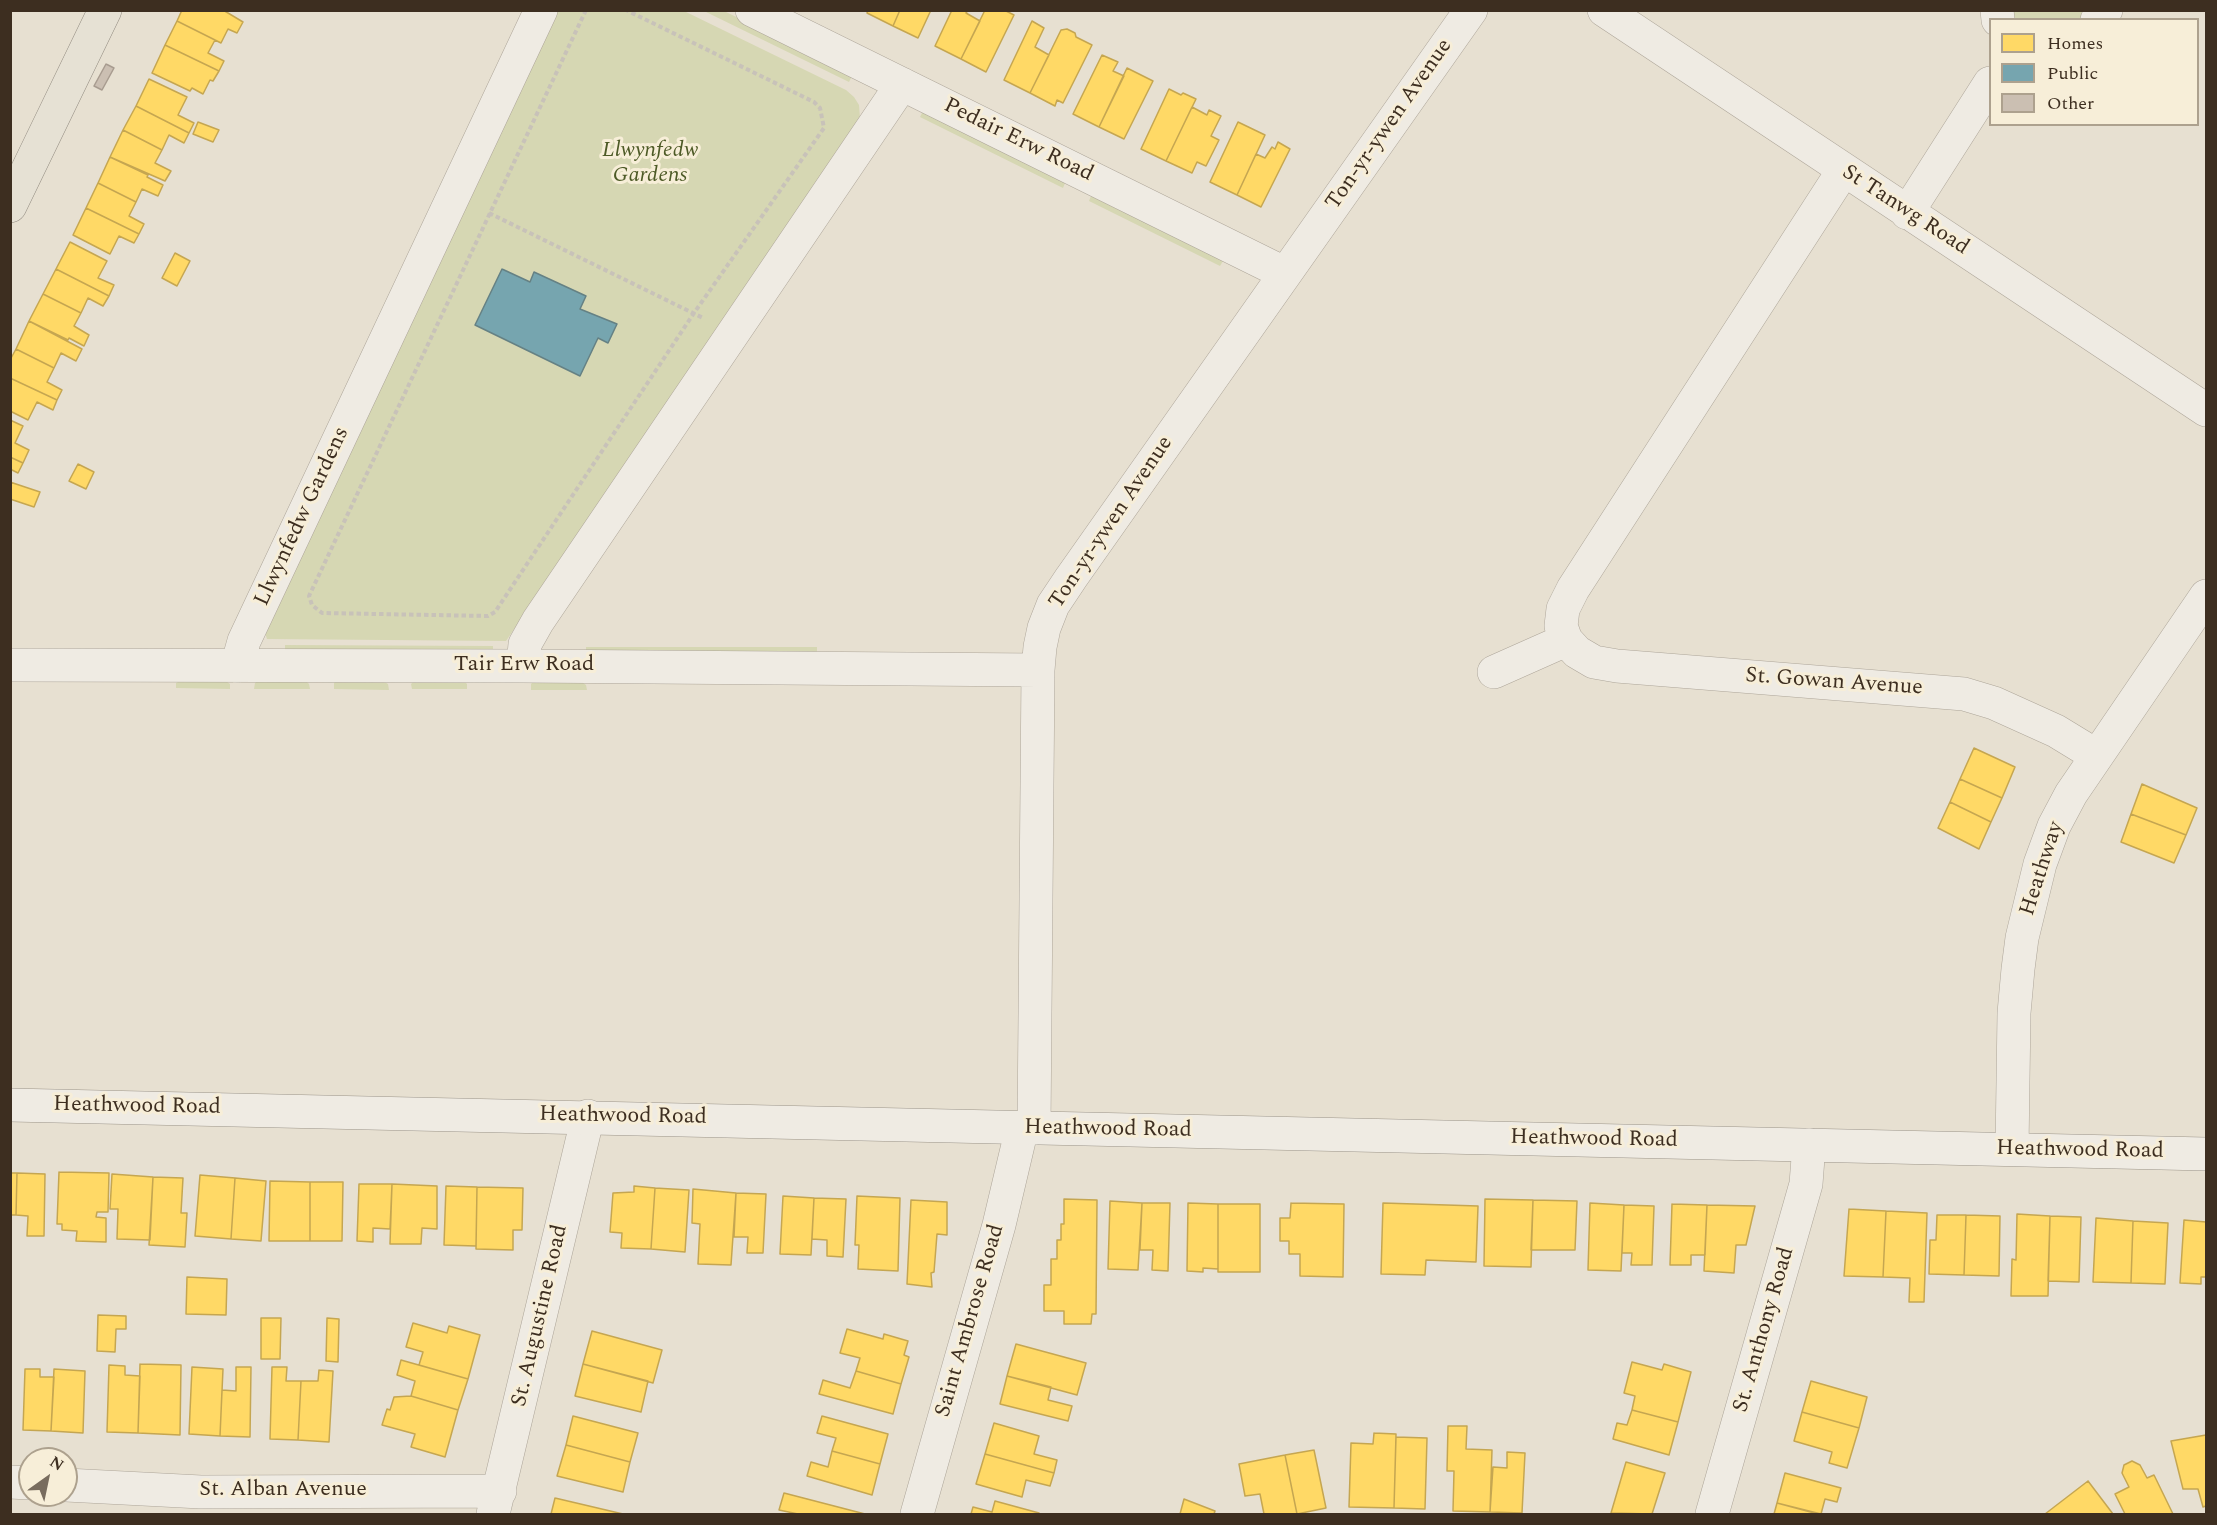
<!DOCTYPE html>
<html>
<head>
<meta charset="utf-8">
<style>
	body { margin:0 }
	#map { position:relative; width:2217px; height:1525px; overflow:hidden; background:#e7e0d1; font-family:Spectral,serif }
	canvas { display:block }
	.frame { position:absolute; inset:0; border:12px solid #3d2e20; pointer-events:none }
	.legend { position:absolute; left:1989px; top:18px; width:210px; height:108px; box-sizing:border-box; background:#f7eed8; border:2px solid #ada18e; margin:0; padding:8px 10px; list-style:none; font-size:18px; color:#3d2e20 }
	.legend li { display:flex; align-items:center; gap:12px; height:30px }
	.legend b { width:30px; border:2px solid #ada18e }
	.north { position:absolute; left:18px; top:1447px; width:60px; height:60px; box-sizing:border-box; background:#f7eed8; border:2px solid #ada18e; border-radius:50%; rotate:33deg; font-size:16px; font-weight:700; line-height:24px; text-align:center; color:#3d2e20 }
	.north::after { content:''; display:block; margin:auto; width:21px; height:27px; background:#786c5e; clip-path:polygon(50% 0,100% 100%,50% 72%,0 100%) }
</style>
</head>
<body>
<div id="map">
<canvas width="2217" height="1525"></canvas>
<div class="frame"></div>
<ul class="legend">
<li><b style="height:16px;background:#ffd966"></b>Homes</li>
<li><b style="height:16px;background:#76a5af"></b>Public</li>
<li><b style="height:16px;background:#cbbfb2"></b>Other</li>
</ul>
<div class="north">N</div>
</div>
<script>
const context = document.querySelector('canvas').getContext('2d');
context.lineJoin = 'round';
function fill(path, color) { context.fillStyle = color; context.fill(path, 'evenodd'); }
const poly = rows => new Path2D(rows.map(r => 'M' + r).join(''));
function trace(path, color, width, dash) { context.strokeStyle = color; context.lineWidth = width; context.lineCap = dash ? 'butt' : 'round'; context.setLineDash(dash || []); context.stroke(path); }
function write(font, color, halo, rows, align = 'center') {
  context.font = font + ' Spectral,serif'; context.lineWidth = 6; context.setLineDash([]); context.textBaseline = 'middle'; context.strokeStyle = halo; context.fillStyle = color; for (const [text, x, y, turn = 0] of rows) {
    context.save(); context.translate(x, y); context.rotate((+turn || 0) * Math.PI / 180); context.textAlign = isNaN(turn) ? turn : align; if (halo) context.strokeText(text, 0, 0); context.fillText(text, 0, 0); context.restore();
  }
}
const green = poly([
	[557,11,684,11,846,90,854,97,859,105,860,118,506,641,267,639,264,630],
	[704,11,724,11,853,74,849,82],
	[2010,11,2092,11,2081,20,2012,19],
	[929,112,1062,178,1065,183,1063,188,920,117,922,113],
	[1091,196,1223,261,1220,266,1089,201],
	[285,645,493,646,493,654,285,653],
	[586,647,817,647,817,652,586,652],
	[258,680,305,680,309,684,310,689,254,689,255,683],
	[463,680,467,684,467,689,412,689,411,684,414,681],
	[180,681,226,681,230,684,230,689,176,688,176,683],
	[336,681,383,681,388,684,389,690,334,689,334,683],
	[533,682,582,682,586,685,587,690,531,690,531,684]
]);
const homes = poly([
	[182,10,223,10,243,22,237,33,228,29,221,43,177,21,182,10],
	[868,10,900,10,893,26,867,13,868,10],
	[900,10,931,10,918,38,893,26,900,10],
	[952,10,968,10,966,13,980,21,961,59,935,46,952,10],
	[985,10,1004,10,1014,15,986,72,961,59,985,10],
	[177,21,215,40,208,53,224,61,219,71,165,45,177,21],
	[1032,21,1044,28,1035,47,1049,55,1030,93,1004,80,1032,21],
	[1067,29,1075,33,1076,37,1092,45,1063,103,1057,100,1055,106,1030,93,1061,30,1067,29],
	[165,45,219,71,213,81,210,80,203,94,192,88,190,91,152,73,165,45],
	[1102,55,1118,62,1113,71,1124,76,1099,127,1073,114,1102,55],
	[1127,68,1153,81,1124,139,1099,127,1127,68],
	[149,79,187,97,178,115,194,123,189,133,136,106,149,79],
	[1169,89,1181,95,1183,93,1196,99,1166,161,1141,149,1169,89],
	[136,106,189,133,184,143,169,135,162,150,123,130,136,106],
	[1192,107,1207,115,1209,110,1221,116,1211,136,1219,140,1206,166,1197,162,1192,173,1166,161,1192,107],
	[198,122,219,130,213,142,193,134,198,122],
	[1238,122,1265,135,1237,195,1210,182,1238,122],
	[123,130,162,150,155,163,171,171,165,181,110,157,123,130],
	[1278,142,1290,149,1261,207,1237,195,1256,154,1265,158,1272,147,1275,149,1278,142],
	[110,157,148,175,147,177,163,185,158,196,142,189,136,202,98,183,110,157],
	[98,183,136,202,129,216,144,224,139,234,86,208,98,183],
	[86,208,139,234,134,243,119,236,110,254,73,235,86,208],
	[70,242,107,261,98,278,114,285,109,296,56,269,70,242],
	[175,253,190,261,177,286,162,278,175,253],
	[56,269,109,296,103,306,88,298,81,313,43,294,56,269],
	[43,294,81,313,74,326,89,335,84,346,69,338,68,340,29,321,43,294],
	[29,321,82,349,76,361,61,353,54,368,16,349,29,321],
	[16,349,54,368,47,382,62,390,57,400,10,378,10,360,16,349],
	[10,378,57,400,53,410,37,402,28,420,10,411,10,378],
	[10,420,23,426,15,443,29,450,23,463,10,457,10,420],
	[10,457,23,463,18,473,10,469,10,457],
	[78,464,94,472,86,489,69,481,78,464],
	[10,482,40,492,34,507,10,499,10,482],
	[1974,748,2015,767,2002,798,1960,779,1974,748],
	[1960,779,2002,798,1991,822,1950,802,1960,779],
	[2142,784,2197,808,2186,835,2131,814,2142,784],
	[1950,802,1991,822,1979,849,1938,828,1950,802],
	[2131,814,2186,835,2174,863,2121,842,2131,814],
	[59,1172,109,1173,108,1212,97,1212,96,1217,106,1218,106,1242,76,1241,77,1231,62,1230,62,1224,57,1224,59,1172],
	[10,1173,17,1173,16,1215,10,1215,10,1173],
	[17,1173,45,1174,44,1236,27,1236,28,1216,16,1215,17,1173],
	[112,1174,153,1177,150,1240,117,1239,118,1209,110,1209,112,1174],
	[200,1175,235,1178,231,1239,195,1236,200,1175],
	[153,1177,183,1178,181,1213,187,1213,185,1247,149,1245,153,1177],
	[235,1178,266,1181,261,1241,231,1239,235,1178],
	[270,1181,310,1182,310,1241,269,1241,270,1181],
	[310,1182,343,1182,342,1241,310,1241,310,1182],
	[359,1184,392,1184,390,1229,373,1228,373,1242,357,1241,359,1184],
	[392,1184,437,1186,437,1229,422,1228,421,1244,390,1244,392,1184],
	[446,1186,477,1187,476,1246,444,1245,446,1186],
	[634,1186,655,1188,651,1249,621,1248,622,1233,610,1232,613,1193,634,1192,634,1186],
	[477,1187,523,1188,522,1230,513,1230,513,1250,476,1249,477,1187],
	[655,1188,689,1190,685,1252,651,1249,655,1188],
	[693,1189,736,1193,731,1265,698,1264,700,1224,692,1223,693,1189],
	[736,1193,766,1194,763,1253,747,1253,748,1237,734,1237,736,1193],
	[783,1196,814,1198,811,1255,780,1254,783,1196],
	[857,1196,900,1198,898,1271,858,1269,859,1245,855,1245,857,1196],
	[814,1198,846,1199,843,1257,827,1256,827,1240,812,1239,814,1198],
	[1064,1199,1097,1200,1096,1314,1092,1314,1091,1324,1064,1324,1064,1311,1044,1311,1044,1285,1051,1285,1051,1259,1057,1259,1057,1240,1061,1240,1061,1224,1064,1224,1064,1199],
	[1485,1199,1533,1200,1531,1267,1484,1266,1485,1199],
	[911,1200,947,1202,947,1235,937,1234,934,1272,931,1273,932,1287,907,1284,911,1200],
	[1533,1200,1577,1201,1575,1250,1531,1250,1533,1200],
	[1110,1201,1142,1203,1138,1270,1108,1269,1110,1201],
	[1142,1203,1170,1203,1168,1271,1152,1270,1153,1250,1140,1250,1142,1203],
	[1188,1203,1218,1204,1218,1269,1203,1268,1203,1272,1187,1271,1188,1203],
	[1291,1203,1344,1204,1343,1277,1300,1276,1300,1254,1289,1254,1289,1241,1280,1241,1280,1218,1290,1218,1291,1203],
	[1383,1203,1478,1206,1476,1262,1426,1260,1425,1275,1381,1274,1383,1203],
	[1590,1203,1624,1205,1621,1271,1588,1270,1590,1203],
	[1218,1204,1260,1204,1260,1272,1218,1272,1218,1204],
	[1672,1204,1707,1205,1705,1255,1691,1255,1691,1265,1670,1265,1672,1204],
	[1624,1205,1654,1206,1652,1265,1631,1265,1632,1253,1622,1253,1624,1205],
	[1707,1205,1755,1206,1746,1245,1736,1245,1734,1273,1704,1271,1707,1205],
	[1849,1209,1886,1211,1883,1277,1844,1276,1849,1209],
	[1886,1211,1927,1213,1924,1302,1909,1302,1910,1278,1883,1277,1886,1211],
	[2017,1214,2050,1216,2048,1296,2011,1296,2012,1259,2016,1260,2017,1214],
	[1937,1215,1966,1215,1964,1275,1929,1274,1930,1240,1936,1240,1937,1215],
	[1966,1215,2000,1216,1999,1276,1964,1275,1966,1215],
	[2050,1216,2081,1217,2079,1282,2048,1281,2050,1216],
	[2096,1218,2133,1221,2131,1283,2093,1282,2096,1218],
	[2184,1220,2206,1222,2206,1277,2201,1277,2201,1284,2180,1283,2184,1220],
	[2133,1221,2168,1223,2165,1284,2131,1283,2133,1221],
	[187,1277,227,1279,226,1315,186,1314,187,1277],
	[98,1315,126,1316,126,1329,116,1329,115,1352,97,1351,98,1315],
	[261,1318,281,1318,280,1359,261,1359,261,1318],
	[327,1318,339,1319,338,1362,326,1361,327,1318],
	[413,1323,447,1333,449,1326,480,1335,468,1379,419,1365,423,1352,406,1347,413,1323],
	[847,1329,883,1339,884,1334,908,1341,904,1355,909,1357,901,1384,856,1371,860,1358,840,1353,847,1329],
	[592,1331,662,1350,653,1383,583,1364,592,1331],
	[1016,1344,1086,1363,1077,1395,1007,1376,1016,1344],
	[401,1360,468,1379,458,1410,411,1396,415,1381,397,1375,401,1360],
	[1632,1362,1662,1370,1664,1364,1691,1372,1678,1422,1632,1410,1635,1396,1624,1393,1632,1362],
	[140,1364,181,1365,180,1435,138,1433,140,1364],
	[583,1364,648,1381,641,1412,575,1396,583,1364],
	[109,1365,125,1366,125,1375,140,1376,138,1433,107,1432,109,1365],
	[192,1367,223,1369,220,1436,189,1434,192,1367],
	[236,1367,251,1367,250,1437,220,1436,222,1390,236,1391,236,1367],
	[272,1367,287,1367,286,1381,301,1381,298,1440,270,1439,272,1367],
	[25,1369,40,1369,40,1377,54,1377,51,1431,23,1430,25,1369],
	[54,1369,85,1371,83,1433,51,1431,54,1369],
	[319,1370,333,1371,329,1442,298,1440,301,1381,318,1381,319,1370],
	[856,1371,901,1384,893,1414,819,1394,823,1380,850,1388,856,1371],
	[1007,1376,1051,1387,1048,1400,1072,1406,1068,1421,1000,1404,1007,1376],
	[1811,1381,1867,1397,1859,1428,1802,1412,1811,1381],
	[411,1396,458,1410,445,1457,411,1447,415,1434,382,1425,387,1409,390,1410,394,1397,411,1396],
	[1632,1410,1678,1422,1669,1455,1613,1439,1617,1423,1627,1425,1632,1410],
	[1802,1412,1859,1428,1847,1468,1829,1463,1832,1452,1794,1441,1802,1412],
	[573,1416,638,1433,630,1462,566,1445,573,1416],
	[822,1416,888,1434,880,1464,832,1451,836,1438,817,1433,822,1416],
	[994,1423,1039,1436,1034,1454,1057,1460,1054,1473,985,1454,994,1423],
	[1448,1426,1467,1426,1466,1449,1492,1450,1490,1512,1453,1511,1454,1471,1447,1471,1448,1426],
	[1374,1433,1396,1434,1394,1508,1349,1507,1351,1443,1373,1444,1374,1433],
	[2206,1435,2206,1506,2203,1507,2198,1489,2183,1489,2171,1441,2206,1435],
	[1396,1437,1427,1438,1425,1509,1394,1508,1396,1437],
	[566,1445,630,1462,623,1492,557,1476,566,1445],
	[1314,1450,1326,1508,1297,1514,1285,1455,1314,1450],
	[832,1451,880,1464,872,1495,807,1476,811,1462,828,1467,832,1451],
	[1507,1452,1525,1453,1522,1513,1490,1512,1493,1467,1507,1468,1507,1452],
	[985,1454,1054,1473,1050,1486,1026,1480,1022,1497,976,1484,985,1454],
	[1285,1455,1297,1514,1264,1514,1260,1494,1245,1496,1239,1464,1285,1455],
	[2132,1461,2140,1465,2147,1478,2154,1475,2173,1514,2125,1514,2115,1494,2129,1487,2122,1473,2124,1465,2132,1461],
	[1626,1462,1665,1473,1652,1514,1611,1513,1626,1462],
	[1785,1473,1841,1488,1837,1502,1825,1499,1821,1514,1777,1503,1785,1473],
	[2088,1481,2113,1514,2045,1514,2088,1481],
	[784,1493,865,1514,798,1514,779,1510,784,1493],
	[555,1498,623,1514,551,1514,555,1498],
	[1184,1499,1215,1511,1214,1514,1180,1514,1184,1499],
	[995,1501,1039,1513,1039,1514,971,1514,973,1507,992,1512,995,1501],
	[1777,1503,1818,1514,1774,1514,1777,1503]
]);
const public = poly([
	[502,269,530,282,534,272,586,296,580,309,617,324,608,343,598,338,580,376,475,325,502,269]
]);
const building = poly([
	[106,64,114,68,102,90,94,86,106,64]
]);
const path = poly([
	[586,10,309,596,312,605,322,613,488,616,495,612,694,313,824,128,820,108,814,102,626,10],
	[489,213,703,318]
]);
const street = poly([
	[752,10,1284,273],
	[1604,10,2206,410],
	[1997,10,1998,20],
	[2097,20,2106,10],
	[1843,171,1573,589,1563,609,1561,626,1566,640,1577,652,1594,662,1617,666,1964,694,1994,703,2056,731,2097,756],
	[1907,213,1990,83],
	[10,665,523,666,1038,670],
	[237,666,244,641,541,10],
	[523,666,525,644,538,621,902,84],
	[1494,672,1566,640],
	[1034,1128,1038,670,1040,647,1044,628,1053,605,1071,578,1471,10],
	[2012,1149,2014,1013,2018,969,2022,938,2040,864,2054,826,2071,794,2206,596],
	[10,1482,30,1483],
	[66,1485,201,1492,500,1491],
	[493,1514,588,1116],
	[917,1514,999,1225,1022,1128],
	[1712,1514,1806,1184,1809,1145]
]);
const secondary = poly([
	[10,1105,2206,1154]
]);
const primary = poly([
	[10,206,105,10]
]);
const streetNames = [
	["Ton-yr-ywen Avenue",1390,125,-55],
	["Pedair Erw Road",1018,141,26],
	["St Tanwg Road",1905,211,33],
	["Llwynfedw Gardens",303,517,-65],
	["Ton-yr-ywen Avenue",1112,523,-56],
	["Tair Erw Road",524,666],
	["St. Gowan Avenue",1834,683,4],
	["Heathway",2043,869,-72],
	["Heathwood Road",137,1107,1],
	["Heathwood Road",623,1117,1],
	["Heathwood Road",1108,1130,1],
	["Heathwood Road",1594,1140,1],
	["Heathwood Road",2080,1151,1],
	["St. Augustine Road",541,1316,-77],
	["Saint Ambrose Road",971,1321,-74],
	["St. Anthony Road",1765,1330,-74],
	["St. Alban Avenue",283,1491]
];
const parkNames = [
	["Llwynfedw",650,152],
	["Gardens",650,177]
];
fill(green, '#d6d7b3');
fill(homes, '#ffd966');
trace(homes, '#c5a651', 1.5);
fill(public, '#76a5af');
trace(public, '#658184', 1.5);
fill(building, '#cbbfb2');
trace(building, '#a89c90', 1.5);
trace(street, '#ada599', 34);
trace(secondary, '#9c958a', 34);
trace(primary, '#928b80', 34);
trace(path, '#c8c2b9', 4, [4.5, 3]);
trace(street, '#efebe3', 33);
trace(secondary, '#efebe3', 33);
trace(primary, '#e6e1d4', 33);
write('22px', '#3d2e20', '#f7eed8', streetNames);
write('italic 22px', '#4d5a26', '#f7eed8', parkNames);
</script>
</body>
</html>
